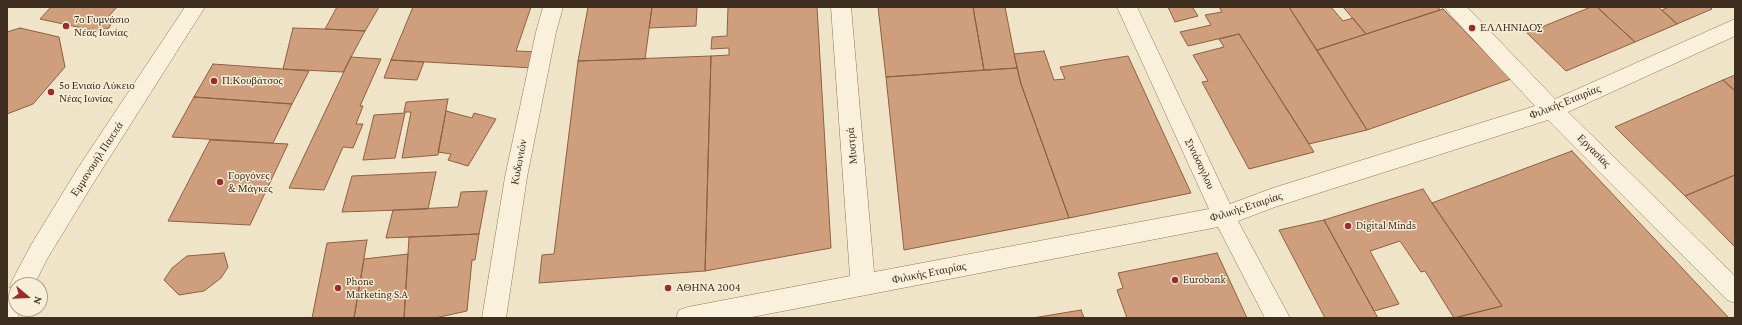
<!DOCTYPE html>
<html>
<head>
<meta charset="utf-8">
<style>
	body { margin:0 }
	#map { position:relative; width:1742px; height:325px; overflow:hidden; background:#f0e4c8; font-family:"Crimson Pro",serif }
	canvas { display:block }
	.frame { position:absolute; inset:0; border:8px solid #3d2e20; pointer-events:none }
	.north { position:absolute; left:8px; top:277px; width:40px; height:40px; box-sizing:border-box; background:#f7eed8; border:1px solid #ada18e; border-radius:50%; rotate:109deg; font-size:11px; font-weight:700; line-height:16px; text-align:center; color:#3d2e20 }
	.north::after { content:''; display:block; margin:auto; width:14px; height:18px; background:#9e2a2b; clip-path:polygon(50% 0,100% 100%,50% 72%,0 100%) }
</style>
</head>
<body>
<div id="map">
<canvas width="1742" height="325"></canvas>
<div class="frame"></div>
<div class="north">N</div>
</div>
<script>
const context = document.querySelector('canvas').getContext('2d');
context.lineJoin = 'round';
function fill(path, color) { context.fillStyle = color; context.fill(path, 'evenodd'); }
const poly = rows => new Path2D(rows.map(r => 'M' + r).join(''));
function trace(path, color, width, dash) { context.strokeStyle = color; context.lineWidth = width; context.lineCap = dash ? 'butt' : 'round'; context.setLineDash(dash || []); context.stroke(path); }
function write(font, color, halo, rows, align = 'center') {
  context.font = font + ' "Crimson Pro",serif'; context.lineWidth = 3; context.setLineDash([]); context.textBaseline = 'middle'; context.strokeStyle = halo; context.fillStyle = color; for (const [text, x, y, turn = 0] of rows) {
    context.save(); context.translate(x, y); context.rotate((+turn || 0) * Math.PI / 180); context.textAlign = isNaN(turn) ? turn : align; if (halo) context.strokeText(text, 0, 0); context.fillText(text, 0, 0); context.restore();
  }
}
const building = poly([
	[51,7,117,7,108,17,113,20,109,28,96,31,40,19,51,7],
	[337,7,379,7,365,31,325,29,337,7],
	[413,7,531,7,516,51,539,52,533,68,391,60,413,7],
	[588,7,652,7,645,59,578,61,588,7],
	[652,7,697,7,696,26,649,28,652,7],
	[728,7,817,7,831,248,705,271,711,56,729,55,729,48,711,49,712,37,727,36,728,7],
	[878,7,973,7,984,70,886,77,878,7],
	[973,7,1005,7,1017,68,984,70,973,7],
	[1168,7,1196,7,1193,8,1198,16,1175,22,1168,7],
	[1219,7,1289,7,1367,130,1309,144,1239,34,1188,46,1180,32,1211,25,1205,15,1222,12,1219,7],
	[1289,7,1331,7,1343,21,1353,18,1366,34,1317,50,1289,7],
	[1343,7,1438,7,1440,10,1366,34,1343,7],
	[1591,7,1597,7,1635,42,1566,71,1527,33,1591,7],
	[1597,7,1658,7,1677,24,1635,42,1597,7],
	[1669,7,1710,7,1712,9,1677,24,1662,10,1669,7],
	[1443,9,1511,79,1367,130,1317,50,1443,9],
	[20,28,59,37,65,67,33,104,7,114,7,32,20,28],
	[293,28,325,29,365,31,343,72,283,69,293,28],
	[1239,34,1309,144,1314,152,1249,169,1202,82,1208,81,1193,55,1224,47,1219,39,1239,34],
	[1044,51,1054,80,1065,79,1060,67,1128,56,1191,193,1069,218,1021,84,1014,54,1044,51],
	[711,56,705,271,539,283,542,255,554,254,578,61,711,56],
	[351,57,381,59,360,106,363,106,356,124,363,124,353,148,343,147,324,190,289,188,351,57],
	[391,60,424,62,417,80,384,78,391,60],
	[213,64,283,69,309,71,292,104,194,97,213,64],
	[1017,68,1021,84,1069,218,904,250,886,77,1017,68],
	[1735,75,1735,91,1723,80,1735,75],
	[1723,80,1735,91,1735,175,1685,196,1615,127,1723,80],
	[194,97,292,104,273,143,172,137,194,97],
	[448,99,438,155,402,158,411,112,404,112,406,102,448,99],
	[446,111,472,118,474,113,496,119,468,166,448,160,451,154,438,152,446,111],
	[405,113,395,158,363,160,374,115,405,113],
	[210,140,288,144,250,225,168,221,210,140],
	[1572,151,1729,318,1454,318,1502,306,1432,203,1572,151],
	[436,172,428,209,342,212,352,176,436,172],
	[1735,175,1735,247,1685,196,1735,175],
	[1423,189,1432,203,1502,306,1454,318,1425,271,1421,272,1400,241,1370,251,1399,304,1374,311,1324,220,1423,189],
	[487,191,479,234,386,238,393,210,458,207,461,192,487,191],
	[1324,220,1374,311,1378,318,1325,318,1279,230,1324,220],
	[479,234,475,260,472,260,467,311,435,318,404,318,409,237,479,234],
	[367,240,354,318,312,318,327,243,367,240],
	[224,253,228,267,221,278,204,291,179,295,164,280,172,268,187,256,224,253],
	[1217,253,1247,318,1127,318,1117,290,1123,288,1118,273,1217,253],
	[408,254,404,318,354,318,364,259,408,254],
	[1081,310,1084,318,1033,318,1081,310]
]);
const minor = poly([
	[185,7,205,7,94,182,47,259,34,285,16,285,16,309,22,309,17,318,7,318,7,289,11,287,10,285,14,277,31,245,78,168,185,7],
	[543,7,563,7,556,32,527,177,506,318,482,318,505,177,536,32,543,7],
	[831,7,851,7,874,272,1209,209,1117,7,1137,7,1230,204,1273,188,1535,106,1448,12,1445,7,1467,7,1555,99,1735,19,1735,36,1568,112,1735,276,1735,303,1727,300,1548,120,1275,207,1238,221,1290,318,1265,318,1218,227,747,318,676,318,679,310,688,307,850,276,831,7]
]);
const markers = [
	[66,26,4,"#9e2a2b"],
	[1472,28,4,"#9e2a2b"],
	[214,81,4,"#9e2a2b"],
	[51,92,4,"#9e2a2b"],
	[220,182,4,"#9e2a2b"],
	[1348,226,4,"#9e2a2b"],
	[1175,280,4,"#9e2a2b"],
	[338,288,4,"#9e2a2b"],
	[668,288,4,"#9e2a2b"]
];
const poiNames = [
	["7ο Γυμνάσιο",74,20],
	["Νέας Ιωνίας",74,33],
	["ΕΛΛΗΝΙΔΟΣ",1480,28],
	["Π.Κουβάτσος",222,81],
	["5ο Ενιαίο Λύκειο",59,86],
	["Νέας Ιωνίας",59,99],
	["Γοργόνες",228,176],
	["& Μάγκες",228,189],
	["Digital Minds",1356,226],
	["Eurobank",1183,280],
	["Phone",346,282],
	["Marketing S.A",346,295],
	["ΑΘΗΝΑ 2004",676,288]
];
const streetNames = [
	["Φιλικής Εταιρίας",1565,102,-22],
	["Μυστρά",852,146,-95],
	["Εργασίας",1594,151,45],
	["Εμμανουήλ Παππά",97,159,-57],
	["Κυδωνιών",519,162,-79],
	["Σινιόσογλου",1200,164,65],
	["Φιλικής Εταιρίας",1246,207,-18],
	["Φιλικής Εταιρίας",929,273,-11]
];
fill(building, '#cf9f7d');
trace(building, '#8d5f41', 1);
trace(minor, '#8d765c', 1);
fill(minor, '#faf1dc');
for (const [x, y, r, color] of markers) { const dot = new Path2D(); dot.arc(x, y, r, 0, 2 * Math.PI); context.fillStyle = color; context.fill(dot); trace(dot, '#f7eed8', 1.5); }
write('11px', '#3d2e20', '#f7eed8', poiNames, 'left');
write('11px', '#3d2e20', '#f7eed8', streetNames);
</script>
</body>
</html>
